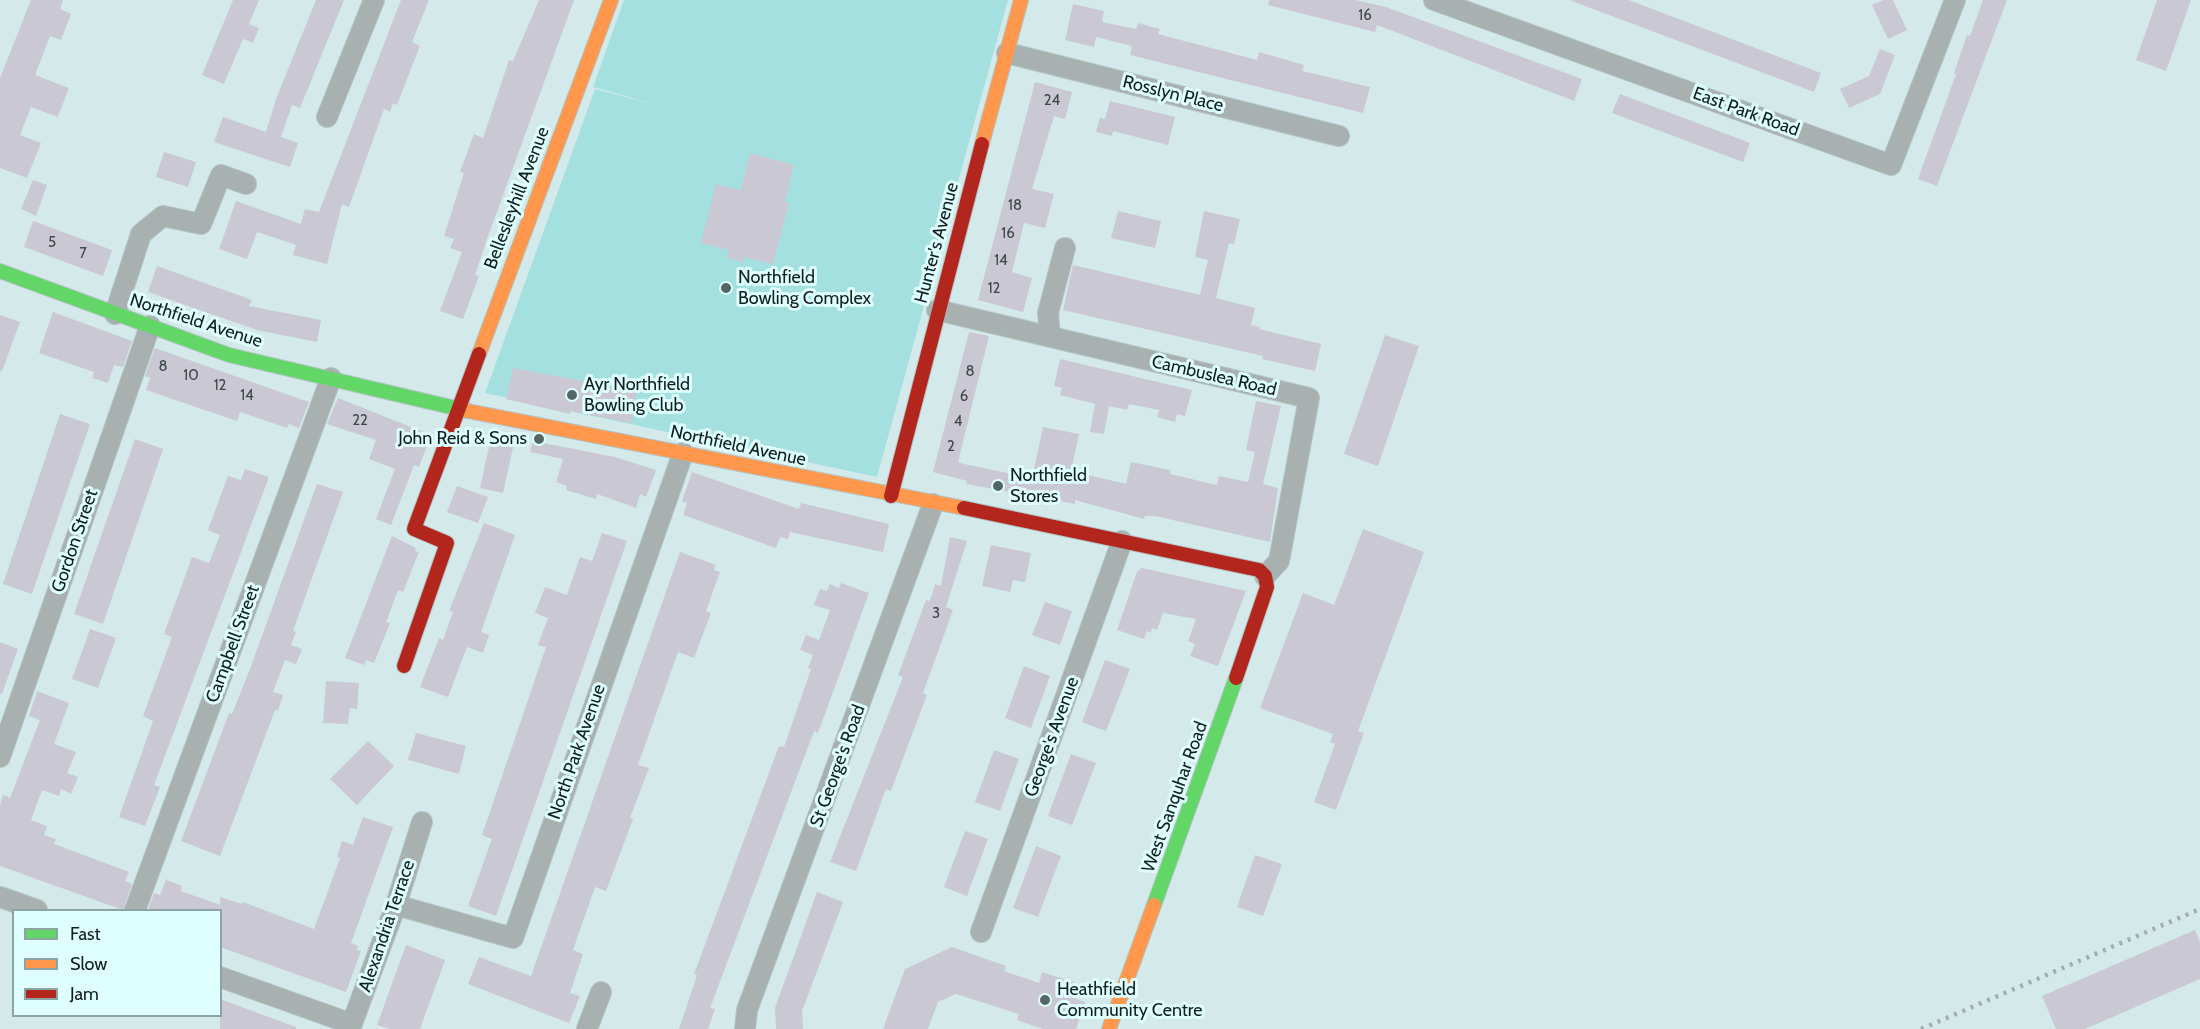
<!DOCTYPE html>
<html>
<head>
<meta charset="utf-8">
<style>
	body { margin:0 }
	#map { position:relative; width:2200px; height:1029px; overflow:hidden; background:#d4eaea; font-family:Cabin,sans-serif }
	canvas { display:block }
	.legend { position:absolute; left:12px; top:909px; width:210px; height:108px; box-sizing:border-box; background:#dffffe; border:2px solid #8ca5a4; margin:0; padding:8px 10px; list-style:none; font-size:18px; color:#0f1e1e }
	.legend li { display:flex; align-items:center; gap:12px; height:30px }
	.legend b { width:30px; border:2px solid #8ca5a4 }
</style>
</head>
<body>
<div id="map">
<canvas width="2200" height="1029"></canvas>
<ul class="legend">
<li><b style="height:8px;background:#63d668"></b>Fast</li>
<li><b style="height:8px;background:#ff974d"></b>Slow</li>
<li><b style="height:8px;background:#b3261e"></b>Jam</li>
</ul>
</div>
<script>
const context = document.querySelector('canvas').getContext('2d');
context.lineJoin = 'round';
function fill(path, color) { context.fillStyle = color; context.fill(path, 'evenodd'); }
const poly = rows => new Path2D(rows.map(r => 'M' + r).join(''));
function trace(path, color, width, dash) { context.strokeStyle = color; context.lineWidth = width; context.lineCap = dash ? 'butt' : 'round'; context.setLineDash(dash || []); context.stroke(path); }
function write(font, color, halo, rows, align = 'center') {
  context.font = font + ' Cabin,sans-serif'; context.lineWidth = 6; context.setLineDash([]); context.textBaseline = 'middle'; context.strokeStyle = halo; context.fillStyle = color; for (const [text, x, y, turn = 0] of rows) {
    context.save(); context.translate(x, y); context.rotate((+turn || 0) * Math.PI / 180); context.textAlign = isNaN(turn) ? turn : align; if (halo) context.strokeText(text, 0, 0); context.fillText(text, 0, 0); context.restore();
  }
}
const green = poly([
	[624,0,1008,0,877,477,485,393,595,89,660,106,593,87]
]);
const building = poly([
	[31,0,63,0,60,9,71,14,61,40,50,36,35,75,69,88,58,117,31,107,20,135,41,143,27,178,0,168,0,78],
	[233,0,259,0,249,24,259,28,253,43,243,39,224,84,202,75],
	[316,0,344,0,300,108,292,105,281,137,298,143,290,167,214,142,223,117,266,132,276,99],
	[401,0,429,0,412,42,420,46,397,105,393,103,390,112,384,109,349,207,342,204,327,264,293,255,296,245,257,232,247,259,219,249,236,201,301,224,305,209,319,212],
	[539,0,574,0,486,242,475,275,479,276,463,319,440,311,462,252,450,248,454,239,444,236,464,173,460,172,474,134,483,138,509,60,513,61],
	[1269,0,1356,0,1386,7,1582,79,1574,101,1377,25,1375,32,1268,5],
	[1569,0,1629,0,1821,73,1814,92],
	[1883,0,1893,0,1907,30,1888,39,1872,5],
	[1983,0,2007,0,1937,186,1918,179,1956,74,1954,73,1967,35,1970,36],
	[2157,0,2191,0,2166,71,2136,60],
	[1073,4,1104,11,1102,22,1136,29,1138,23,1160,29,1158,34,1257,60,1259,52,1304,65,1302,71,1370,87,1363,113,1130,55,1132,46,1096,37,1094,47,1065,40],
	[1880,49,1895,55,1880,94,1849,108,1840,89,1869,76],
	[1035,82,1072,92,1065,119,1054,116,1032,189,1054,194,1045,228,1024,223,1012,272,1032,278,1023,312,978,300],
	[1620,94,1750,143,1743,162,1612,113],
	[1110,101,1175,117,1168,145,1113,131,1112,136,1096,132,1100,118,1105,119],
	[164,152,196,162,188,187,156,177],
	[750,153,794,165,785,202,789,203,773,264,744,257,743,262,727,258,729,250,701,243,716,184,741,190],
	[33,180,47,185,36,216,21,209],
	[1118,211,1161,221,1155,248,1111,238],
	[1204,211,1240,219,1234,244,1229,243,1216,298,1255,308,1251,325,1260,327,1259,329,1321,344,1315,371,1262,359,1263,356,1063,310,1073,265,1200,295,1208,260,1195,257],
	[33,221,112,250,103,276,24,247],
	[157,266,252,300,249,306,321,320,317,342,257,330,148,292],
	[53,312,132,341,123,367,114,365,108,383,92,378,94,372,39,353],
	[0,315,20,322,2,371,0,371],
	[969,332,989,336,958,462,964,464,1032,478,1043,427,1079,434,1071,471,1126,484,1131,462,1170,470,1170,474,1217,485,1219,476,1248,482,1255,452,1246,450,1256,401,1281,406,1263,484,1278,488,1270,542,1155,516,1145,516,1144,519,1075,500,1075,504,966,484,967,481,933,472],
	[1385,335,1419,346,1378,466,1344,454],
	[155,348,309,402,299,428,289,424,287,428,240,412,237,421,146,390,150,378,145,376],
	[1060,359,1192,390,1185,416,1177,414,1175,422,1157,417,1159,410,1129,404,1127,410,1109,406,1104,434,1090,432,1095,404,1060,395,1062,388,1054,386],
	[513,368,637,391,631,423,570,411,570,414,506,399],
	[338,398,431,435,419,467,414,465,391,525,376,519,395,469,369,459,376,440,327,424],
	[60,414,90,424,32,594,3,584],
	[491,438,514,443,503,493,480,488],
	[135,439,163,449,103,624,74,614],
	[533,441,615,457,656,470,646,497,640,494,636,508,597,494,596,499,566,490,567,486,556,482,563,459,530,452],
	[245,469,269,477,154,785,160,787,145,826,119,817,153,721,143,716,172,637,164,634,192,557,209,563,220,535,208,530,228,476,241,480],
	[692,472,799,509,801,503,889,524,883,552,790,532,788,539,780,537,776,548,683,515,687,503,682,501],
	[317,484,343,492,293,631,296,632,291,645,302,649,296,664,285,660,273,692,283,695,278,711,275,710,220,856,181,841,229,713,232,714,250,669],
	[457,486,488,497,478,523,447,512],
	[484,523,515,535,481,632,489,635,483,653,467,647,448,697,420,687,439,638,443,640,453,612,449,611],
	[1363,529,1424,552,1358,731,1364,733,1336,810,1314,802,1335,744,1330,742,1333,734,1260,708,1303,593,1334,605],
	[602,533,627,541,496,916,468,906,492,839,482,835,546,647,538,645,548,618,535,613,545,587,567,595,580,557,592,561],
	[392,536,416,548,415,551,419,552,403,592,398,590,386,622,390,623,374,663,366,660,364,665,345,658],
	[950,537,967,541,946,607,953,610,923,693,927,695,902,761,891,791,886,789,856,871,830,862,903,677,898,675,926,600,930,601,935,584,941,586],
	[991,545,1031,553,1025,582,1013,580,1010,592,982,586],
	[680,552,716,565,714,570,720,572,706,611,711,613,694,658,678,652,638,765,649,768,630,818,633,819,606,891,595,887,573,950,583,954,570,993,580,996,569,1023,468,984,479,957,531,976],
	[1142,568,1246,591,1218,666,1190,656,1195,644,1188,641,1196,619,1163,613,1157,630,1152,628,1151,633,1147,631,1144,639,1117,630,1137,572],
	[841,583,869,593,852,640,818,733,814,731,710,1008,715,1009,708,1029,679,1029,697,975,694,974,779,746,784,747,811,669,808,668,813,655,800,650,806,635,819,640,830,610,814,605,820,589,827,591,830,584,839,588],
	[1045,602,1072,611,1060,645,1032,635],
	[90,629,116,638,98,688,72,679],
	[0,642,18,649,2,694,0,694],
	[1105,660,1130,669,1106,731,1082,722],
	[1024,666,1050,676,1031,728,1005,718],
	[326,681,359,683,357,709,350,708,348,724,323,723],
	[37,691,69,703,54,744,76,752,67,773,78,777,71,794,61,789,59,796,42,790,31,820,47,826,44,835,56,839,54,844,129,872,125,881,132,884,123,910,0,866,0,805,3,795,10,798,40,720,29,716],
	[416,733,466,746,459,774,408,760],
	[368,741,394,766,357,805,330,779],
	[994,750,1019,759,1000,811,975,802],
	[1071,754,1096,763,1072,825,1048,816],
	[363,817,393,827,351,943,358,946,357,950,361,951,346,992,220,947,220,910,148,910,154,893,160,895,166,880,182,886,181,891,220,905,220,897,242,904,243,902,314,929,340,858,337,857,342,841,353,845],
	[965,831,988,839,967,896,944,887],
	[1036,846,1061,856,1038,917,1013,908],
	[1255,855,1282,864,1263,916,1237,907],
	[817,892,843,902,802,1011,803,1029,776,1029,775,1008],
	[2195,930,2200,942,2200,979,2085,1029,2056,1029,2042,996],
	[406,945,445,960,420,1029,390,1029,377,1025],
	[952,947,1006,966,1004,971,1039,983,1042,972,1076,983,1071,997,1085,1002,1076,1029,1043,1029,1017,1020,1019,1014,956,994,938,1002,928,1029,883,1029,905,969],
	[220,999,296,1027,296,1029,220,1029]
]);
const street = poly([
	[1434,0,1891,165,1955,0],
	[1007,53,1339,136],
	[327,117,374,0],
	[937,310,1309,398,1279,561,1265,576],
	[115,314,141,234,163,216,201,224,221,175,246,184],
	[1050,337,1048,313,1065,248],
	[0,757,150,326],
	[0,897,37,910],
	[396,905,513,938,683,453],
	[135,910,331,378],
	[981,932,1122,541],
	[220,977,352,1024],
	[350,1029,396,905,422,822],
	[587,1029,601,992],
	[745,1029,747,1010,933,504]
]);
const fast = poly([
	[0,271,229,355,468,411],
	[1154,905,1236,678]
]);
const slow = poly([
	[982,144,1021,0],
	[479,354,611,0],
	[468,411,964,508],
	[1109,1029,1154,905]
]);
const jam = poly([
	[891,496,982,144],
	[964,508,1259,570,1265,576,1267,587,1236,678],
	[404,666,447,543,414,529,479,354]
]);
const rail = poly([
	[1921,1029,2200,909]
]);
const markers = [
	[726,288,6,"#546565"],
	[572,395,6,"#546565"],
	[539,439,6,"#546565"],
	[998,486,6,"#546565"],
	[1045,1000,6,"#546565"]
];
const numberNames = [
	["16",1365,16],
	["24",1052,101],
	["18",1015,206],
	["16",1008,234],
	["5",52,243],
	["7",83,254],
	["14",1001,261],
	["12",994,289],
	["8",163,367],
	["8",970,372],
	["10",191,376],
	["12",220,386],
	["14",247,396],
	["6",964,397],
	["22",360,421],
	["4",958,422],
	["2",951,447],
	["3",936,614]
];
const streetNames = [
	["Rosslyn Place",1173,94,14],
	["East Park Road",1746,112,20],
	["Bellesleyhill Avenue",517,198,-69],
	["Hunter's Avenue",937,243,-75],
	["Northfield Avenue",196,321,18],
	["Cambuslea Road",1214,376,13],
	["Northfield Avenue",738,446,12],
	["Gordon Street",75,541,-71],
	["Campbell Street",233,644,-70],
	["George's Avenue",1052,737,-70],
	["North Park Avenue",577,752,-71],
	["St George's Road",838,766,-70],
	["West Sanquhar Road",1175,797,-70],
	["Alexandria Terrace",387,926,-71]
];
const poiNames = [
	["Northfield",738,278],
	["Bowling Complex",738,299],
	["Ayr Northfield",584,385],
	["Bowling Club",584,406],
	["John Reid & Sons",527,439,"right"],
	["Northfield",1010,476],
	["Stores",1010,497],
	["Heathfield",1057,990],
	["Community Centre",1057,1011]
];
fill(green, '#a5e0e1');
fill(building, '#cac8d2');
trace(street, '#b2c4c4', 22);
trace(fast, '#b2c4c4', 16);
trace(slow, '#b2c4c4', 16);
trace(jam, '#b2c4c4', 16);
trace(street, '#a8b0b0', 20);
trace(fast, '#63d668', 14);
trace(slow, '#ff974d', 14);
trace(jam, '#b3261e', 14);
trace(rail, '#a1aeae', 4.5, [3, 6]);
for (const [x, y, r, color] of markers) { const dot = new Path2D(); dot.arc(x, y, r, 0, 2 * Math.PI); context.fillStyle = color; context.fill(dot); trace(dot, '#dffffe', 2); }
write('15px', '#3e484b', null, numberNames);
write('18px', '#0f1e1e', '#dffffe', streetNames);
write('18px', '#0f1e1e', '#dffffe', poiNames, 'left');
</script>
</body>
</html>
